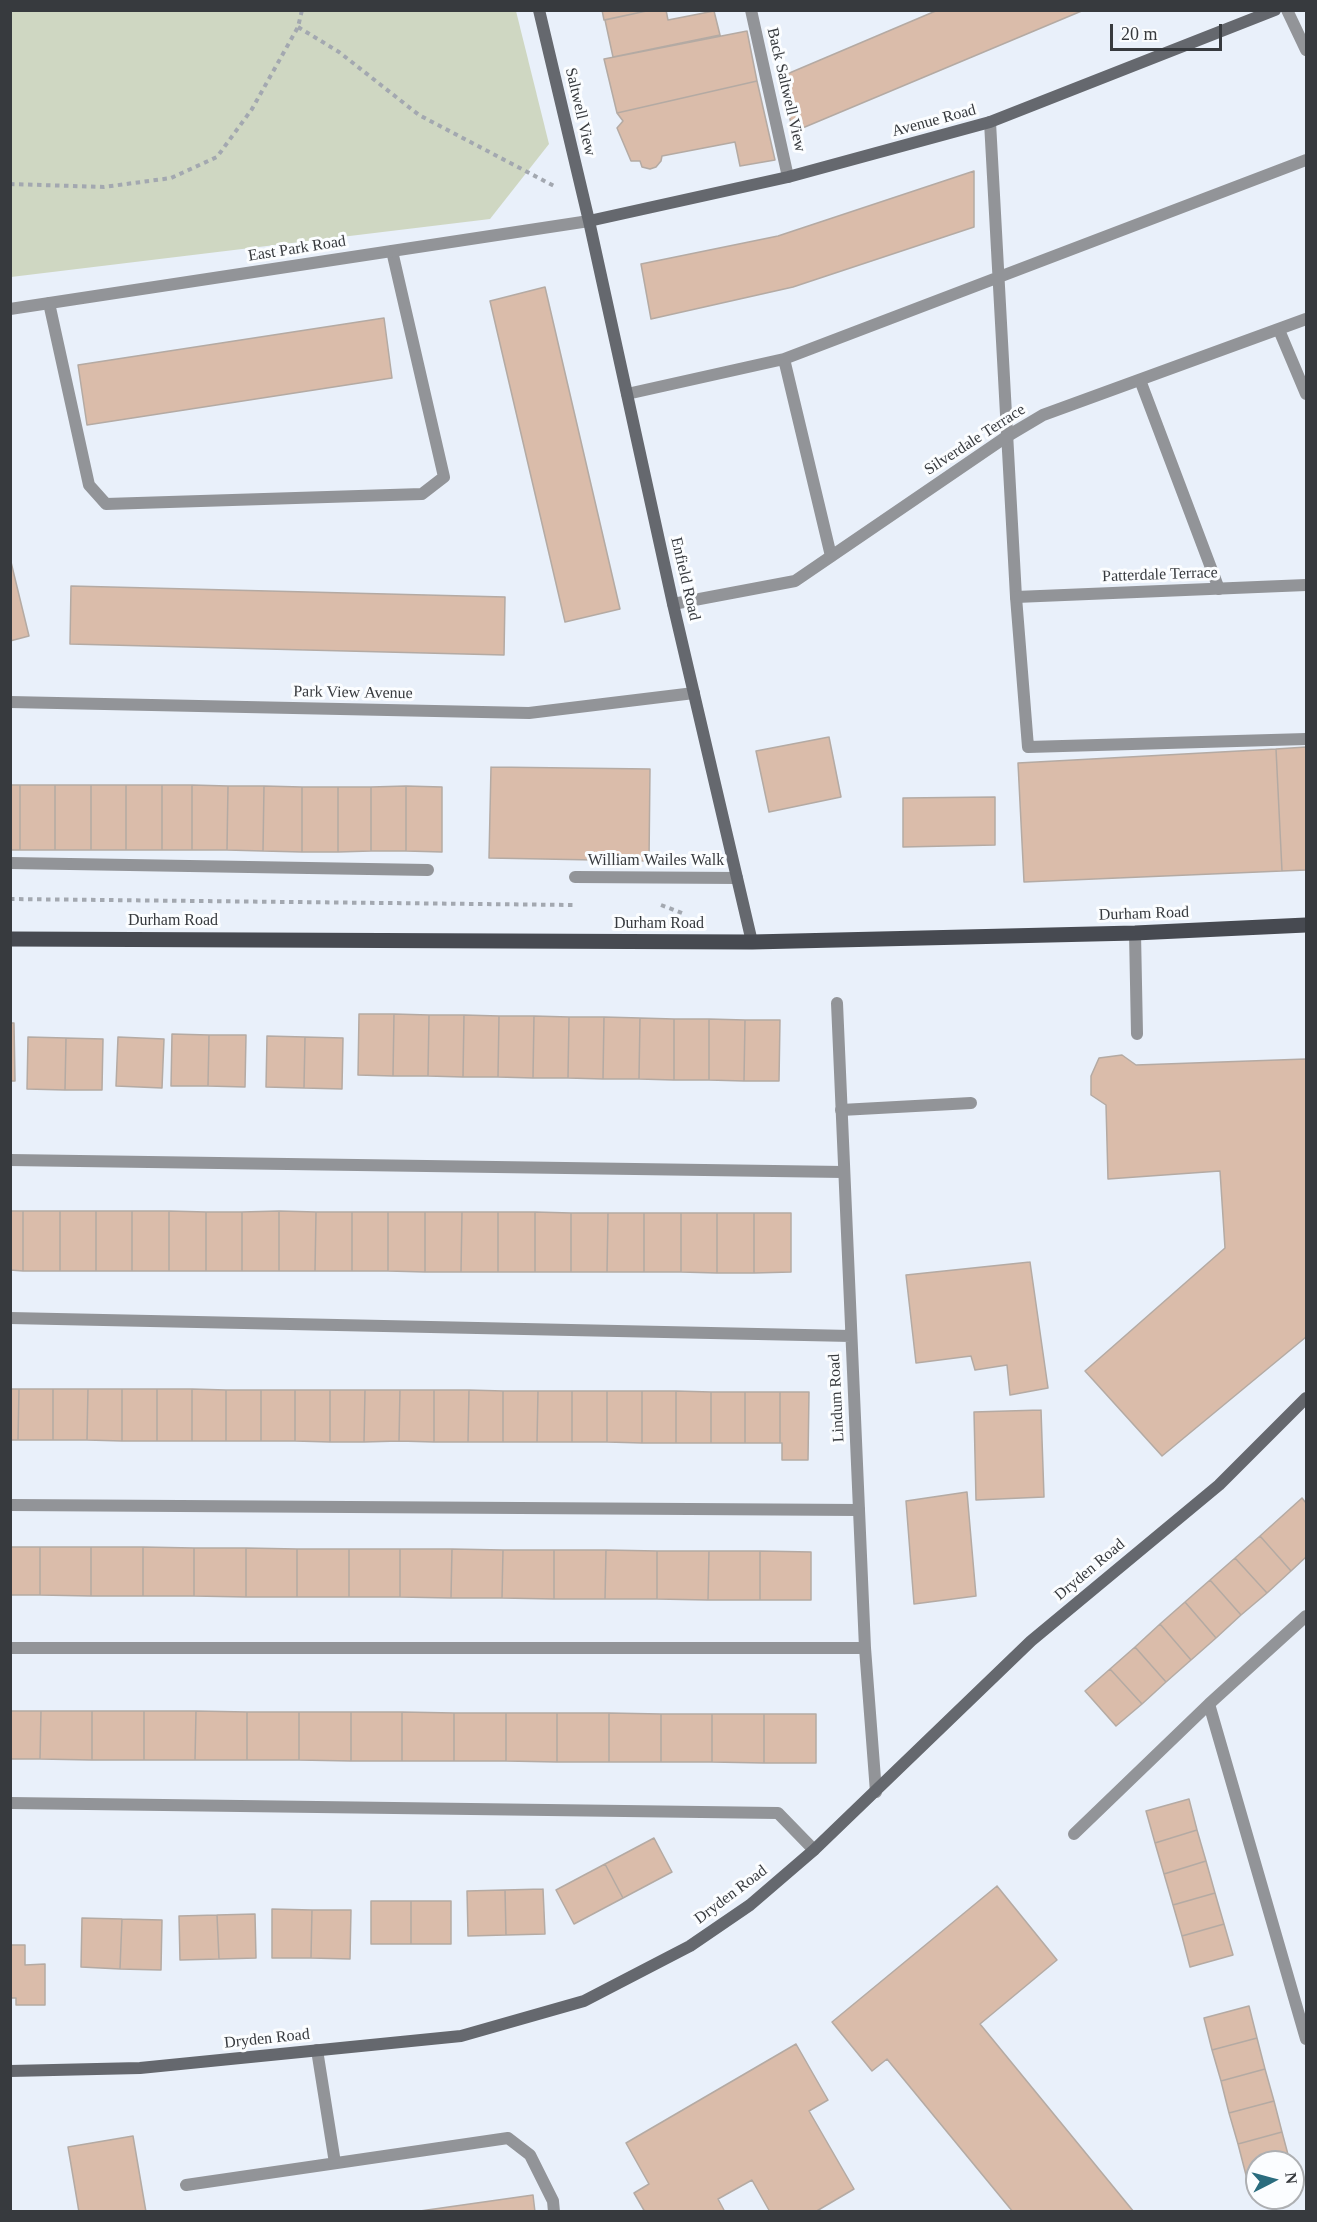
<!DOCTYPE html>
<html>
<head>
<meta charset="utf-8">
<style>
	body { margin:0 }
	#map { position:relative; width:1317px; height:2222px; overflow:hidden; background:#e9f0fa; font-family:Georgia,serif }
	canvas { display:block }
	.frame { position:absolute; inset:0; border:12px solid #373a3e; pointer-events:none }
	.north { position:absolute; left:1245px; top:2150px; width:60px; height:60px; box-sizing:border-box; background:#fbfdff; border:2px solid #adafb2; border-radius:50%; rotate:84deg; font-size:16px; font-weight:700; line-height:24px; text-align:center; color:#373a3e }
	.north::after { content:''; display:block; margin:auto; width:21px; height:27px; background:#2a6c7e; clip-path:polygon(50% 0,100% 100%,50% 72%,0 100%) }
	.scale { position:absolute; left:1110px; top:24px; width:112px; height:27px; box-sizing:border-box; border:3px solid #373a3e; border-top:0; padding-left:8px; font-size:18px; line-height:21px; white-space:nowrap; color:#373a3e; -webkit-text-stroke:4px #fbfdff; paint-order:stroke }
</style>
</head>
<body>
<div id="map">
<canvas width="1317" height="2222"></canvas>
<div class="frame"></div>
<div class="north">N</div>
<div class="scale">20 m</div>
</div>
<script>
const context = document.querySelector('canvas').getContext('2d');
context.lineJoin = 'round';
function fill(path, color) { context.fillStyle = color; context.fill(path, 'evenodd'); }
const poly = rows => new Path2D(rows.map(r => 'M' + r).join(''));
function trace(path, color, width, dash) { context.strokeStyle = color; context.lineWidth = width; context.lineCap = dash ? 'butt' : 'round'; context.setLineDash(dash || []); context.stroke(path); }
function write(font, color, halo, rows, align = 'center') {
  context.font = font + ' Georgia,serif'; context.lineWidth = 6; context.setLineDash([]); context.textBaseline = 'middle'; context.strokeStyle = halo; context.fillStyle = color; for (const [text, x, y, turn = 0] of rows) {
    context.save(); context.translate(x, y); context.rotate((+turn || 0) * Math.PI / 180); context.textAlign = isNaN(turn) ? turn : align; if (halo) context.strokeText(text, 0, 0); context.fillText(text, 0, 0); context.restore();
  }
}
const green = poly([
	[10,11,516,11,549,144,490,219,11,277]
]);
const building = poly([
	[602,10,651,10,604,20,602,10],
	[651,10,666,10,668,20,714,11,720,35,613,57,605,20,651,10],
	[938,10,1084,10,793,132,780,77,938,10],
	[747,31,757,81,617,113,604,59,747,31],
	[757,81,775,160,740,166,735,142,662,156,661,161,656,167,650,169,642,167,640,161,631,161,617,128,623,121,617,113,757,81],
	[974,171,974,227,793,287,651,319,641,264,778,236,974,171],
	[545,287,620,609,565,622,490,301,545,287],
	[384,318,392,378,87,425,78,365,384,318],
	[10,558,29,636,10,641,10,558],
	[71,586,505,597,504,655,70,644,71,586],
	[829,737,841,797,769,812,756,751,829,737],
	[1306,747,1306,870,1282,871,1276,749,1306,747],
	[1276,749,1282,871,1024,882,1018,763,1276,749],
	[491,767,650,769,649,861,489,858,491,767],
	[10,785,20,785,20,850,10,850,10,785],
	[20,785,55,785,55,850,20,850,20,785],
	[55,785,91,785,91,850,55,850,55,785],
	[91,785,126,785,126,850,91,850,91,785],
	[126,785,162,785,162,850,126,850,126,785],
	[162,785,192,785,192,850,162,850,162,785],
	[192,785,228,786,227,850,192,850,192,785],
	[228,786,264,786,263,851,227,850,228,786],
	[264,786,302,787,302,852,263,851,264,786],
	[406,786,406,851,371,851,371,787,406,786],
	[406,786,442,787,442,852,406,851,406,786],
	[302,787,338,787,338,852,302,852,302,787],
	[338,787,371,787,371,851,338,852,338,787],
	[995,797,995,845,903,847,903,798,995,797],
	[359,1014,394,1014,393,1076,358,1075,359,1014],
	[394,1014,429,1015,428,1076,393,1076,394,1014],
	[429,1015,464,1015,463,1077,428,1076,429,1015],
	[464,1015,499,1016,498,1077,463,1077,464,1015],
	[499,1016,534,1016,533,1078,498,1077,499,1016],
	[534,1016,569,1017,568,1078,533,1078,534,1016],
	[569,1017,604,1017,603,1079,568,1078,569,1017],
	[604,1017,640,1018,639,1079,603,1079,604,1017],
	[640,1018,674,1019,674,1080,639,1079,640,1018],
	[674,1019,709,1019,709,1080,674,1080,674,1019],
	[709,1019,745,1020,744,1081,709,1080,709,1019],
	[745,1020,780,1020,779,1081,744,1081,745,1020],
	[10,1023,14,1023,15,1081,10,1081,10,1023],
	[172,1034,209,1035,208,1086,171,1086,172,1034],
	[209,1035,246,1035,245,1087,208,1086,209,1035],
	[267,1036,305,1037,304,1088,266,1087,267,1036],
	[28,1037,66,1038,65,1090,27,1089,28,1037],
	[118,1037,164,1039,162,1088,116,1086,118,1037],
	[305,1037,343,1038,342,1089,304,1088,305,1037],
	[66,1038,103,1039,102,1090,65,1090,66,1038],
	[1122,1055,1136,1065,1306,1059,1306,1337,1162,1456,1085,1371,1225,1248,1220,1171,1108,1179,1106,1105,1091,1095,1091,1076,1099,1058,1122,1055],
	[10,1211,23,1211,23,1271,10,1270,10,1211],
	[23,1211,60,1211,60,1271,23,1271,23,1211],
	[60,1211,96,1211,96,1271,60,1271,60,1211],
	[96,1211,132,1211,132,1271,96,1271,96,1211],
	[132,1211,169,1211,169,1271,132,1271,132,1211],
	[169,1211,206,1212,206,1271,169,1271,169,1211],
	[279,1211,316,1212,315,1271,279,1271,279,1211],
	[279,1211,279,1271,242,1271,242,1212,279,1211],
	[206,1212,242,1212,242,1271,206,1271,206,1212],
	[316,1212,352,1212,352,1271,315,1271,316,1212],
	[352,1212,388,1212,388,1271,352,1271,352,1212],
	[388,1212,425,1212,425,1272,388,1271,388,1212],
	[425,1212,462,1212,461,1272,425,1272,425,1212],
	[462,1212,498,1212,498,1272,461,1272,462,1212],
	[498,1212,535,1212,535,1272,498,1272,498,1212],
	[535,1212,571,1213,571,1272,535,1272,535,1212],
	[571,1213,608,1213,607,1272,571,1272,571,1213],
	[608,1213,644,1213,644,1272,607,1272,608,1213],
	[644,1213,681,1213,681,1272,644,1272,644,1213],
	[681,1213,717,1213,717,1273,681,1272,681,1213],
	[717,1213,754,1213,754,1273,717,1273,717,1213],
	[754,1213,791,1213,791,1272,754,1273,754,1213],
	[1030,1262,1048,1388,1010,1395,1007,1365,975,1370,971,1356,916,1363,906,1275,1030,1262],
	[10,1389,19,1389,18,1440,10,1440,10,1389],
	[19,1389,53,1389,53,1440,18,1440,19,1389],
	[53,1389,88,1389,87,1440,53,1440,53,1389],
	[88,1389,122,1389,122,1441,87,1440,88,1389],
	[122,1389,157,1389,157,1441,122,1441,122,1389],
	[157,1389,192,1389,192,1441,157,1441,157,1389],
	[192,1389,226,1390,226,1441,192,1441,192,1389],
	[226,1390,261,1390,261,1441,226,1441,226,1390],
	[261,1390,295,1390,295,1441,261,1441,261,1390],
	[295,1390,330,1390,330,1442,295,1441,295,1390],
	[330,1390,365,1390,364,1442,330,1442,330,1390],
	[365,1390,400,1390,399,1441,364,1442,365,1390],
	[400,1390,434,1390,434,1442,399,1441,400,1390],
	[434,1390,469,1390,468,1442,434,1442,434,1390],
	[469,1390,503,1391,503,1442,468,1442,469,1390],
	[503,1391,538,1391,537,1442,503,1442,503,1391],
	[538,1391,572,1391,572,1442,537,1442,538,1391],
	[572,1391,607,1391,607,1442,572,1442,572,1391],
	[607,1391,642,1391,642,1443,607,1442,607,1391],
	[642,1391,676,1391,676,1443,642,1443,642,1391],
	[676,1391,711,1392,711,1443,676,1443,676,1391],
	[711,1392,745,1392,745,1443,711,1443,711,1392],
	[745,1392,780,1392,780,1443,745,1443,745,1392],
	[780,1392,809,1392,808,1460,782,1460,782,1443,780,1443,780,1392],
	[1041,1410,1044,1497,976,1500,974,1412,1041,1410],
	[967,1492,976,1596,914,1604,906,1501,967,1492],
	[1302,1498,1306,1503,1306,1557,1291,1571,1260,1536,1302,1498],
	[1260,1536,1291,1571,1267,1593,1235,1558,1260,1536],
	[10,1547,40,1547,40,1595,10,1595,10,1547],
	[40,1547,91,1547,91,1596,40,1595,40,1547],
	[91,1547,143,1547,143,1596,91,1596,91,1547],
	[143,1547,194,1548,194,1596,143,1596,143,1547],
	[194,1548,246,1548,246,1597,194,1596,194,1548],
	[246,1548,297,1549,297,1597,246,1597,246,1548],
	[297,1549,349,1549,349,1597,297,1597,297,1549],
	[349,1549,400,1549,400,1597,349,1597,349,1549],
	[400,1549,452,1549,451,1598,400,1597,400,1549],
	[452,1549,503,1550,502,1598,451,1598,452,1549],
	[503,1550,554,1550,554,1599,502,1598,503,1550],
	[554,1550,606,1550,605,1599,554,1599,554,1550],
	[606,1550,657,1551,657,1599,605,1599,606,1550],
	[657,1551,709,1551,708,1600,657,1599,657,1551],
	[709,1551,760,1551,760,1600,708,1600,709,1551],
	[760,1551,811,1552,811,1600,760,1600,760,1551],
	[1235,1558,1267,1593,1241,1615,1210,1580,1235,1558],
	[1210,1580,1241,1615,1216,1638,1185,1602,1210,1580],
	[1185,1602,1216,1638,1191,1660,1160,1624,1185,1602],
	[1160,1624,1191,1660,1166,1682,1135,1647,1160,1624],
	[1135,1647,1166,1682,1142,1704,1110,1669,1135,1647],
	[1110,1669,1142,1704,1116,1726,1085,1691,1110,1669],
	[10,1711,41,1711,40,1759,10,1759,10,1711],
	[41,1711,92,1711,92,1760,40,1759,41,1711],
	[92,1711,144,1711,144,1760,92,1760,92,1711],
	[144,1711,196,1711,195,1760,144,1760,144,1711],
	[196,1711,247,1712,247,1760,195,1760,196,1711],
	[247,1712,299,1712,299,1760,247,1760,247,1712],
	[299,1712,351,1712,351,1761,299,1760,299,1712],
	[351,1712,402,1712,402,1761,351,1761,351,1712],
	[402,1712,454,1713,454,1761,402,1761,402,1712],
	[454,1713,506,1713,506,1761,454,1761,454,1713],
	[506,1713,557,1713,557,1762,506,1761,506,1713],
	[557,1713,609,1713,609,1762,557,1762,557,1713],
	[609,1713,661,1714,661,1762,609,1762,609,1713],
	[661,1714,712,1714,712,1762,661,1762,661,1714],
	[712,1714,764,1714,764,1763,712,1762,712,1714],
	[764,1714,816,1714,816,1763,764,1763,764,1714],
	[1189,1799,1197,1830,1155,1843,1146,1811,1189,1799],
	[1197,1830,1206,1861,1164,1874,1155,1843,1197,1830],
	[654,1838,672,1872,623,1898,605,1864,654,1838],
	[1206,1861,1215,1893,1173,1905,1164,1874,1206,1861],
	[605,1864,623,1898,574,1924,556,1890,605,1864],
	[997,1886,1057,1960,980,2024,1134,2212,1013,2212,887,2059,872,2071,832,2022,997,1886],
	[543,1889,545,1934,506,1935,505,1890,543,1889],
	[505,1890,506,1935,468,1936,467,1891,505,1890],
	[1215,1893,1224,1924,1182,1936,1173,1905,1215,1893],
	[371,1901,411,1901,411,1944,371,1944,371,1901],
	[411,1901,451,1901,451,1944,411,1944,411,1901],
	[272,1909,312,1910,311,1958,272,1958,272,1909],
	[312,1910,351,1910,350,1959,311,1958,312,1910],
	[255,1914,256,1958,219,1959,217,1915,255,1914],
	[217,1915,219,1959,180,1960,179,1916,217,1915],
	[82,1918,122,1919,120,1969,81,1967,82,1918],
	[122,1919,162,1920,161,1970,120,1969,122,1919],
	[1224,1924,1233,1955,1190,1967,1182,1936,1224,1924],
	[10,1945,25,1945,25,1965,45,1964,45,2005,16,2005,16,1998,10,1998,10,1945],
	[1249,2006,1257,2038,1212,2050,1204,2018,1249,2006],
	[1257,2038,1265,2069,1221,2081,1212,2050,1257,2038],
	[796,2044,828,2100,809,2111,854,2189,815,2212,770,2212,752,2180,718,2199,725,2212,645,2212,634,2193,649,2184,626,2143,796,2044],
	[1265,2069,1274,2101,1229,2113,1221,2081,1265,2069],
	[1274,2101,1282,2132,1238,2144,1229,2113,1274,2101],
	[1282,2132,1290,2162,1257,2162,1257,2172,1246,2175,1238,2144,1282,2132],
	[133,2136,146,2212,79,2212,68,2147,133,2136],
	[533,2195,535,2212,413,2212,533,2195]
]);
const path = poly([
	[298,27,339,52,419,115,554,186],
	[10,184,104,187,171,178,217,157,252,109,298,27,302,10],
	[10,899,573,905],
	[661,905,682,913]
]);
const lane = poly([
	[751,10,788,177],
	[990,122,1016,597,1028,747,1306,739],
	[49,303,89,485,106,504,422,494,444,477,392,251],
	[1279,330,1306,394],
	[784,359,1306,160],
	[1140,380,1219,589],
	[627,394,784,359,831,556],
	[1135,933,1137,1034],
	[841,1110,971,1103],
	[10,1160,843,1172],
	[10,1505,859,1510],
	[1209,1704,1306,2039],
	[10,1803,778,1813,814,1850],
	[1074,1834,1209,1704,1306,1616],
	[317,2050,335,2163],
	[186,2185,508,2138,530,2155,553,2201,554,2212]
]);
const street = poly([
	[1287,10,1306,50],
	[10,309,589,221],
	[1016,597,1306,585],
	[673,604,795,581,1006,437,1043,415,1306,319],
	[10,702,529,713,694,693],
	[10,863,428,870],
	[575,877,737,878],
	[837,1003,865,1648,876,1792],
	[10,1318,851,1336],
	[10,1648,865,1648]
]);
const secondary = poly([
	[539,10,589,221,673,604,752,942],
	[589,221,788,177,990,122,1275,10],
	[10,2071,140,2068,461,2036,584,2001,690,1946,750,1905,814,1850,1031,1641,1219,1485,1306,1398]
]);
const primary = poly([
	[10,939,752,942,1135,933,1306,925]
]);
const streetNames = [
	["Back Saltwell View",786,90,77],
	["Saltwell View",580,112,77],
	["Avenue Road",934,121,-15],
	["East Park Road",297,249,-9],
	["Silverdale Terrace",975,440,-33],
	["Patterdale Terrace",1160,575,-2],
	["Enfield Road",685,579,77],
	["Park View Avenue",353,693,1],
	["William Wailes Walk",656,861],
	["Durham Road",1144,914,-2],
	["Durham Road",173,921],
	["Durham Road",659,924],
	["Lindum Road",837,1398,-93],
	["Dryden Road",1090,1570,-40],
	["Dryden Road",731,1895,-37],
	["Dryden Road",267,2039,-6]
];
fill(green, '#cfd7c2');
fill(building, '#dabcaa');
trace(building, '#b4aaa3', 1.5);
trace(path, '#a3a8b0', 4, [4.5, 4.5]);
trace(lane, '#929498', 12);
trace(street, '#929498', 12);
trace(secondary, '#65686e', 12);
trace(primary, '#474a51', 15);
write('16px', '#373a3e', '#fbfdff', streetNames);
</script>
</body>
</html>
